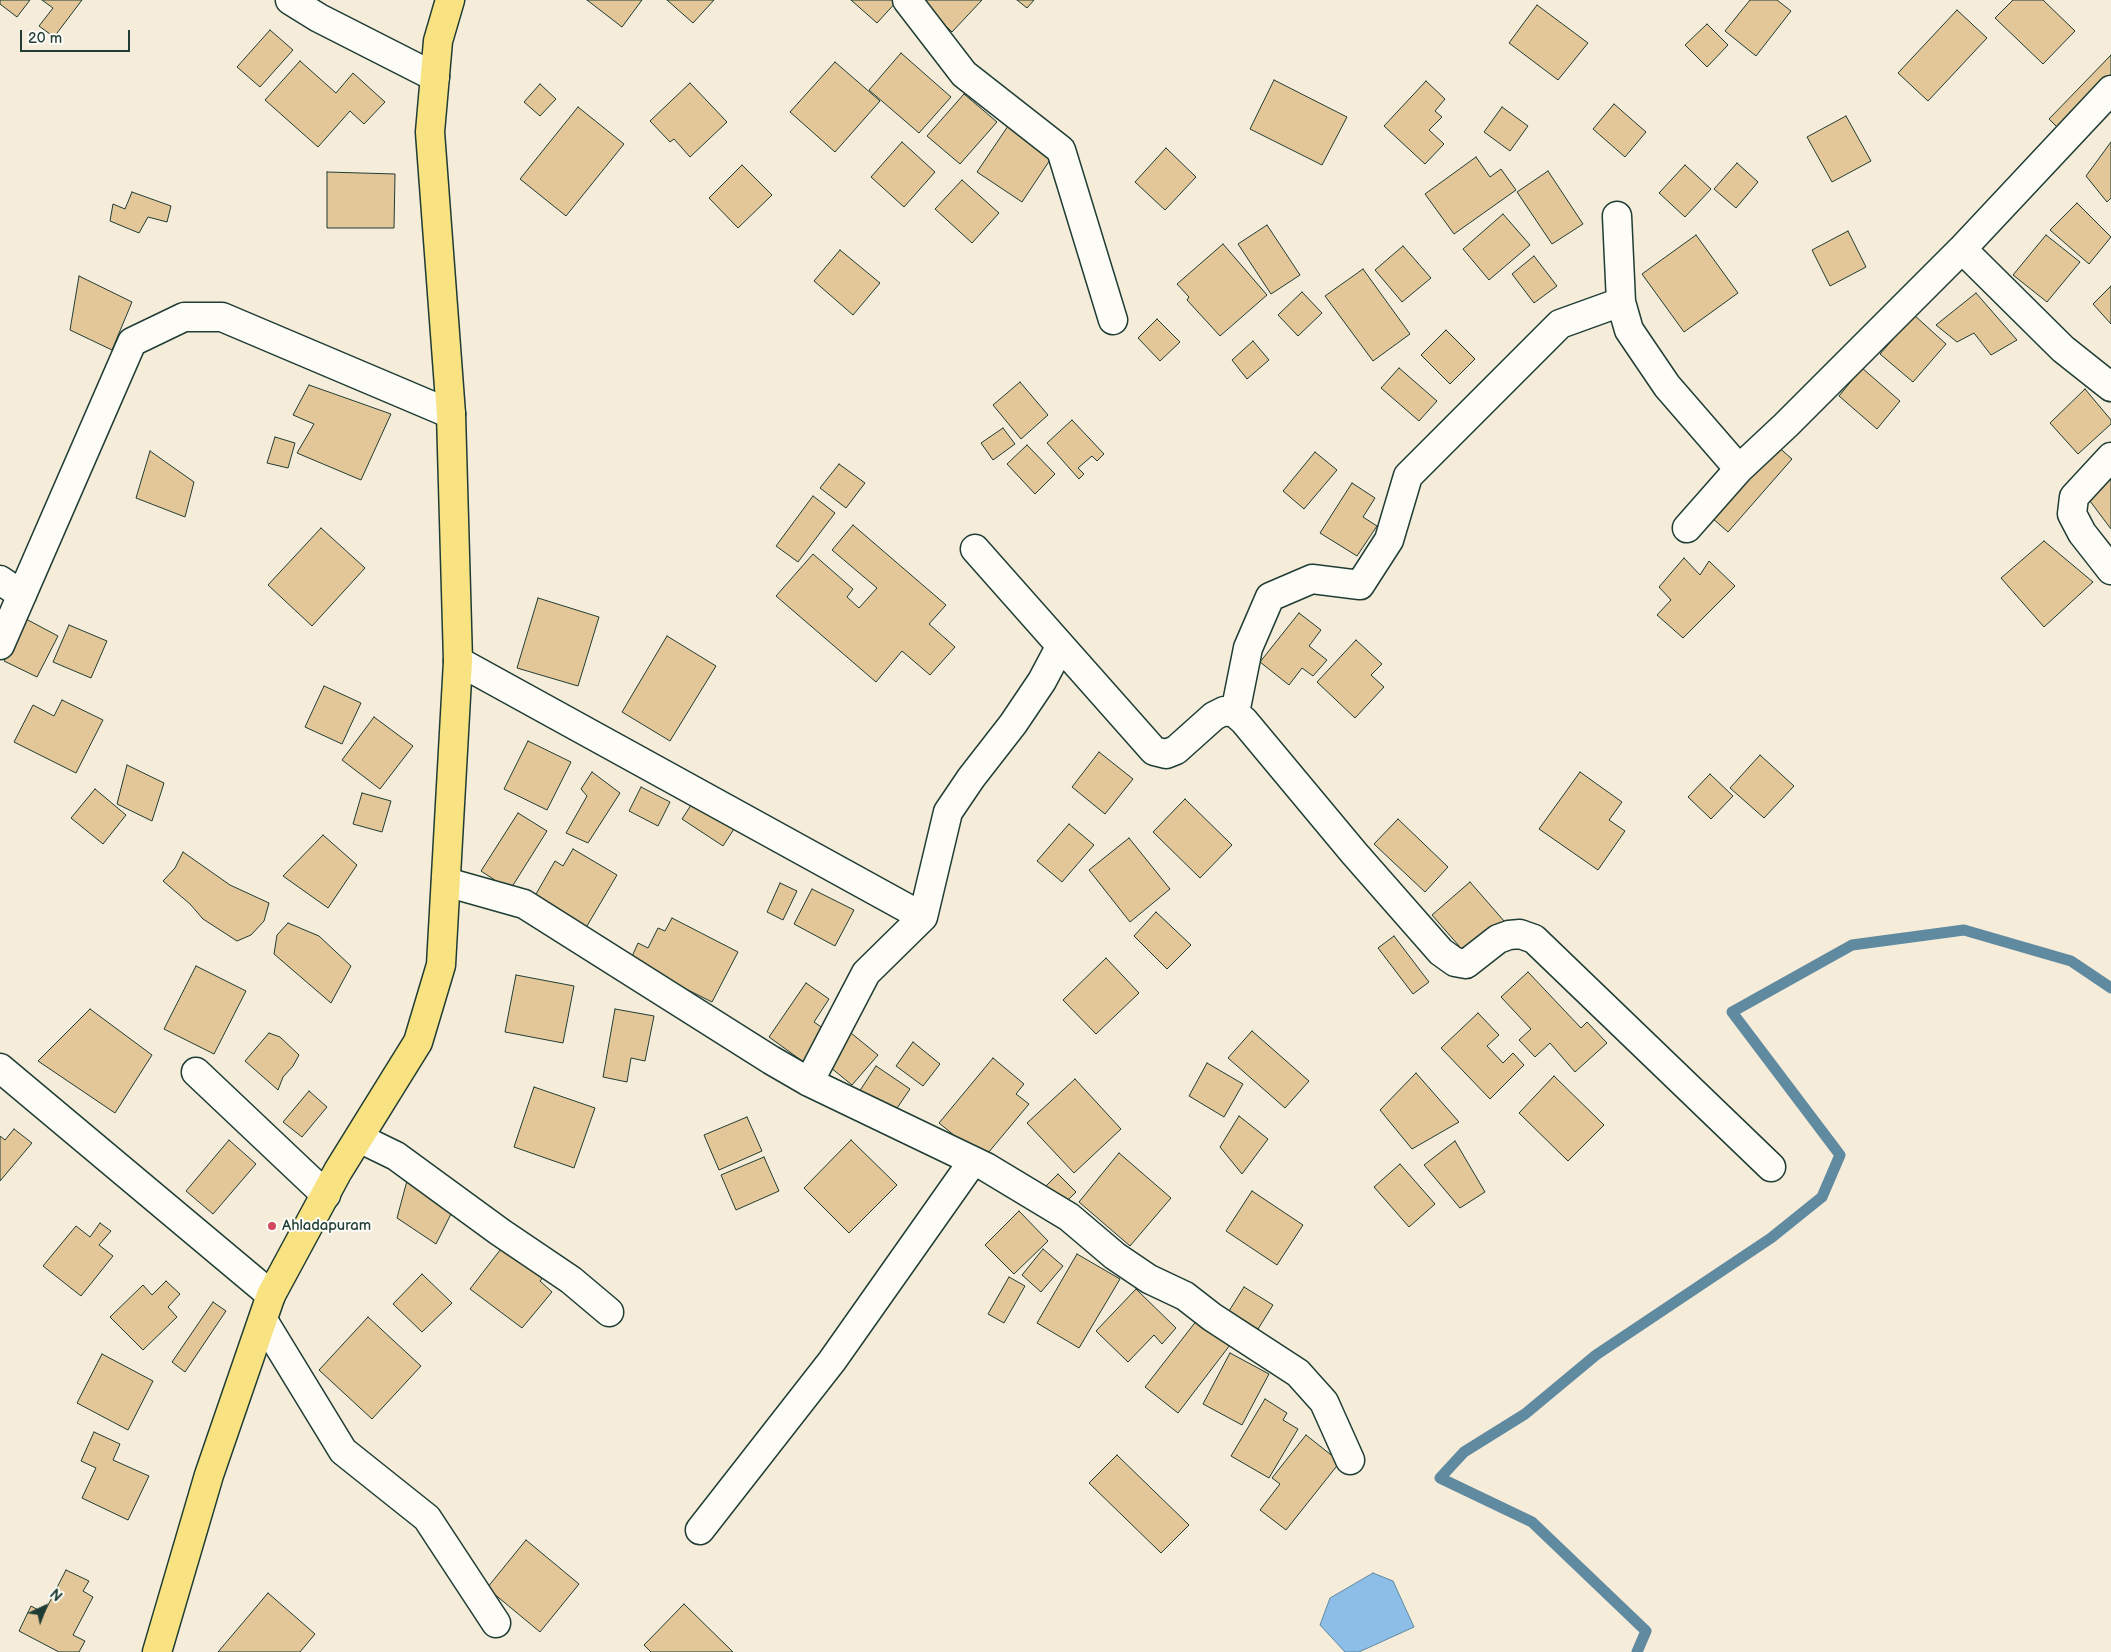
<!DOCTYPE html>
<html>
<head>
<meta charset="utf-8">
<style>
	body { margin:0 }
	#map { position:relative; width:2111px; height:1652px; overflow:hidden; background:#f6ecda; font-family:"Balsamiq Sans",sans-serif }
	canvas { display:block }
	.north { position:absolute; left:20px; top:1582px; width:50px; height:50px; -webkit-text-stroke:4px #fdfcf7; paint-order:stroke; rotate:43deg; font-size:14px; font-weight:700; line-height:20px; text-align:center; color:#1f3d34 }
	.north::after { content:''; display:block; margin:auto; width:18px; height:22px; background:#1f3d34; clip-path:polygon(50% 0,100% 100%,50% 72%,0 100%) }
	.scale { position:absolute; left:20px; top:30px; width:110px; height:22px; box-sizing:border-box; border:2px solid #1f3d34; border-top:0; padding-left:6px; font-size:15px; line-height:18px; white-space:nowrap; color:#1f3d34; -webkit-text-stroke:4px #fdfcf7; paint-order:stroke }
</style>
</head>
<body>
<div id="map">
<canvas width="2111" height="1652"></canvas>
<div class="north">N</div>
<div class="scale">20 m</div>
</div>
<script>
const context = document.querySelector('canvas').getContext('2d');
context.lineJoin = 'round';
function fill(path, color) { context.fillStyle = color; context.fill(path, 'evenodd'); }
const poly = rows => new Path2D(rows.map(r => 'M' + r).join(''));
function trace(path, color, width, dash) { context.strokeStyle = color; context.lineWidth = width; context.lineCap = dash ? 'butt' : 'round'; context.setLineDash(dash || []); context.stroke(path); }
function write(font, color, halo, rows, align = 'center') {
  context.font = font + ' "Balsamiq Sans",sans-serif'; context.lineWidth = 4; context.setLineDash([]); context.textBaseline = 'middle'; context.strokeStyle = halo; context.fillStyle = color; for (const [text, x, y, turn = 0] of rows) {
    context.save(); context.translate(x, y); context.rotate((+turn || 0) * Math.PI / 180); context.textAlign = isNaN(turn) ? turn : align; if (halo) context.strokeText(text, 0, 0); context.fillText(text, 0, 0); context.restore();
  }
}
const water = poly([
	[1373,1573,1393,1581,1414,1627,1359,1652,1345,1652,1320,1625,1330,1598,1373,1573]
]);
const stream = poly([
	[1637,1652,1646,1631,1532,1522,1440,1478,1464,1452,1525,1414,1596,1355,1771,1238,1822,1197,1840,1155,1732,1012,1852,945,1964,930,2071,961,2111,988]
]);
const building = poly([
	[0,0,30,0,17,17,0,4,0,0],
	[42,0,82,0,54,37,39,26,53,8,42,0],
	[587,0,642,0,622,27,587,0],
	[667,0,714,0,693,23,667,0],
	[851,0,898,0,877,23,851,0],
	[920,0,982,0,952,32,920,0],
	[1017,0,1034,0,1027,8,1017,0],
	[1750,0,1777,0,1791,11,1756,56,1725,31,1750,0],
	[2013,0,2043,0,2075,31,2043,64,1995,18,2013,0],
	[1537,5,1588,43,1558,80,1509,43,1537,5],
	[1957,10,1987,38,1928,101,1898,73,1957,10],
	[1707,24,1728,45,1707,67,1685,45,1707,24],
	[270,30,293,50,260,87,237,67,270,30],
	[901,53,951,97,919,133,869,90,901,53],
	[2111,55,2111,81,2062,132,2049,119,2111,55],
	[300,61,336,93,353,73,385,102,364,124,350,111,318,147,265,100,300,61],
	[835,62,880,101,835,152,790,112,835,62],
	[1274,80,1347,117,1322,165,1250,129,1274,80],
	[1426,81,1445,99,1435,111,1442,117,1429,130,1444,144,1425,164,1384,126,1426,81],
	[690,83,727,122,690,157,674,139,670,142,650,121,690,83],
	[540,84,556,99,540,116,524,102,540,84],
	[964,94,997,122,960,164,927,136,964,94],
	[1614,104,1646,132,1625,157,1593,129,1614,104],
	[578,107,624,144,566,216,520,179,578,107],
	[1502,107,1528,126,1510,151,1484,132,1502,107],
	[1846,116,1871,161,1832,182,1807,137,1846,116],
	[1008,126,1052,157,1022,202,977,172,1008,126],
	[902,142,935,172,904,207,871,177,902,142],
	[2111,142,2111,198,2107,202,2086,176,2111,142],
	[1166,148,1196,177,1165,210,1135,182,1166,148],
	[1476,157,1490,177,1501,169,1516,190,1454,234,1425,194,1476,157],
	[1737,163,1758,182,1736,208,1714,189,1737,163],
	[742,165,772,195,738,228,709,198,742,165],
	[1685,165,1711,189,1685,217,1659,193,1685,165],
	[1548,171,1583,224,1552,244,1517,192,1548,171],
	[327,172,395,174,394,228,327,228,327,172],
	[962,180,999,213,972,243,935,209,962,180],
	[132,192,171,206,167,222,148,217,139,233,110,221,113,204,125,209,132,192],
	[2077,203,2111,237,2089,264,2050,230,2077,203],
	[1503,214,1530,245,1489,280,1463,249,1503,214],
	[1267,225,1300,275,1271,294,1238,244,1267,225],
	[1848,231,1866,267,1830,286,1812,250,1848,231],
	[1696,235,1738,293,1684,332,1642,274,1696,235],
	[2046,235,2080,262,2047,302,2013,275,2046,235],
	[1223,244,1267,295,1220,336,1187,300,1189,297,1177,284,1223,244],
	[1403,246,1431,278,1402,302,1375,270,1403,246],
	[840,250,880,283,853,315,814,281,840,250],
	[1534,256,1557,286,1534,303,1512,274,1534,256],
	[1363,269,1410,334,1373,361,1325,296,1363,269],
	[79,276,132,302,112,350,70,330,79,276],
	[2111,286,2111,324,2093,304,2111,286],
	[1302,292,1322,313,1298,336,1278,315,1302,292],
	[1976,293,2017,340,1991,355,1974,333,1957,342,1936,325,1976,293],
	[1914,315,1946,344,1913,382,1880,354,1914,315],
	[1157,319,1180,342,1160,361,1138,338,1157,319],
	[1446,330,1475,359,1450,384,1421,355,1446,330],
	[1253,341,1269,360,1247,379,1232,360,1253,341],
	[1399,368,1437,401,1419,421,1381,388,1399,368],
	[1862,368,1900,401,1877,429,1839,396,1862,368],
	[1020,382,1048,415,1021,439,993,405,1020,382],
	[309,385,391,414,361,480,297,453,314,424,293,415,309,385],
	[2085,389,2111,420,2111,424,2078,454,2050,423,2085,389],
	[1072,420,1104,454,1097,461,1092,456,1078,468,1084,474,1079,479,1047,443,1072,420],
	[1003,428,1015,444,993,460,981,443,1003,428],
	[275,437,295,443,288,468,267,463,275,437],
	[1775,444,1792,459,1728,532,1711,517,1775,444],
	[1027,445,1055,474,1035,494,1007,464,1027,445],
	[150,451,194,482,185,517,136,498,150,451],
	[1315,452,1337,470,1304,509,1283,491,1315,452],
	[839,464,865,483,846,508,820,488,839,464],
	[2111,473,2111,529,2087,497,2111,473],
	[1352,483,1375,498,1363,517,1377,526,1357,556,1320,533,1352,483],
	[813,496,835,513,798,562,776,546,813,496],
	[853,525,946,605,929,624,955,647,930,675,902,651,876,682,776,596,813,554,853,589,847,597,859,608,877,588,832,550,853,525],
	[321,528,365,568,312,626,268,585,321,528],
	[2044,541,2093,582,2044,627,2001,578,2044,541],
	[1684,558,1700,575,1709,561,1735,586,1683,638,1657,615,1671,600,1659,587,1684,558],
	[538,598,599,617,578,686,517,668,538,598],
	[1299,613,1321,630,1309,646,1327,660,1313,676,1302,668,1289,685,1260,662,1299,613],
	[26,619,58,636,37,677,4,661,26,619],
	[69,625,107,641,91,678,53,662,69,625],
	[667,636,716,666,670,741,622,712,667,636],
	[1356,640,1382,664,1371,675,1384,687,1355,718,1317,682,1356,640],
	[324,686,361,703,342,744,305,727,324,686],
	[62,700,103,720,76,773,14,742,33,705,54,716,62,700],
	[374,717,413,746,380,789,342,760,374,717],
	[528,741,571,762,547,810,504,789,528,741],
	[1099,752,1133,779,1105,814,1072,787,1099,752],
	[1760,755,1794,786,1764,818,1730,788,1760,755],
	[127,765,164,783,152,821,117,804,127,765],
	[592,772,620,793,588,843,566,833,587,796,581,789,592,772],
	[1580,772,1622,802,1609,820,1625,831,1598,870,1539,829,1580,772],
	[1710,774,1733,796,1711,819,1688,797,1710,774],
	[641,787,670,802,658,826,629,811,641,787],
	[95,789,126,815,103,844,71,818,95,789],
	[362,793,391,801,382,832,353,824,362,793],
	[1185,799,1232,845,1200,878,1153,832,1185,799],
	[693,802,734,829,723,846,682,819,693,802],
	[518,813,547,831,510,890,481,871,518,813],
	[1398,819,1448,867,1425,892,1374,844,1398,819],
	[1069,824,1094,845,1062,882,1037,861,1069,824],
	[323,835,357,865,328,908,283,876,323,835],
	[1129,838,1170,889,1130,922,1089,870,1129,838],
	[573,849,617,875,584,931,532,901,555,861,563,866,573,849],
	[183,852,230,885,269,903,264,921,251,935,237,941,203,919,190,904,163,881,175,868,183,852],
	[1470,882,1504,921,1466,954,1432,915,1470,882],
	[780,883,797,891,783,920,767,912,780,883],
	[812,889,854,910,835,946,794,924,812,889],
	[1156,912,1191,945,1167,969,1134,936,1156,912],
	[672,918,738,952,712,1002,630,961,638,943,648,948,658,928,665,931,672,918],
	[288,923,319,936,351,966,331,1003,274,954,277,935,288,923],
	[1394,936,1429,982,1413,994,1378,948,1394,936],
	[1106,958,1139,993,1096,1034,1063,1000,1106,958],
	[196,966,246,991,214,1054,164,1029,196,966],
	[1528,972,1581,1028,1587,1022,1607,1043,1575,1072,1550,1043,1535,1057,1519,1040,1531,1029,1501,997,1528,972],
	[516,975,574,986,563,1043,505,1032,516,975],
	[806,983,829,999,814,1022,827,1031,805,1063,769,1037,806,983],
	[90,1009,152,1055,115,1113,38,1061,90,1009],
	[615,1009,654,1016,645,1061,631,1058,627,1082,603,1077,615,1009],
	[1478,1013,1499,1035,1487,1046,1503,1063,1513,1053,1524,1065,1490,1099,1441,1048,1478,1013],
	[1252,1031,1309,1081,1285,1108,1228,1058,1252,1031],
	[269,1033,280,1037,299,1055,293,1066,283,1077,278,1090,245,1061,269,1033],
	[851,1033,878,1055,852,1085,825,1063,851,1033],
	[913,1042,940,1064,923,1086,896,1066,913,1042],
	[993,1058,1024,1084,1016,1094,1029,1104,983,1159,939,1123,993,1058],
	[1207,1063,1243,1084,1224,1117,1189,1096,1207,1063],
	[876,1066,910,1089,893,1114,859,1092,876,1066],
	[1416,1073,1459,1122,1412,1149,1380,1110,1416,1073],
	[1554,1076,1604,1125,1568,1161,1519,1113,1554,1076],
	[1075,1079,1121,1129,1074,1173,1027,1123,1075,1079],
	[534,1087,595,1108,574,1168,514,1147,534,1087],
	[309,1091,327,1107,302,1137,283,1122,309,1091],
	[1239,1116,1268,1139,1242,1174,1220,1147,1239,1116],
	[747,1117,762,1151,719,1170,704,1135,747,1117],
	[14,1129,32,1143,0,1181,0,1136,5,1140,14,1129],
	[229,1140,256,1164,213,1214,186,1191,229,1140],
	[851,1140,897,1185,849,1233,804,1188,851,1140],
	[1455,1141,1485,1192,1460,1208,1424,1165,1455,1141],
	[1119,1153,1171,1198,1130,1246,1079,1202,1119,1153],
	[764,1157,779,1191,736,1210,721,1175,764,1157],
	[1400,1164,1435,1204,1409,1227,1374,1187,1400,1164],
	[1058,1174,1076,1192,1059,1209,1041,1191,1058,1174],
	[408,1177,456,1204,436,1244,397,1218,408,1177],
	[1252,1191,1303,1225,1277,1265,1226,1231,1252,1191],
	[1019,1211,1048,1241,1014,1274,985,1245,1019,1211],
	[100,1223,111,1231,99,1245,113,1256,81,1296,43,1266,76,1226,90,1237,100,1223],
	[504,1245,551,1268,540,1281,552,1292,522,1328,470,1289,504,1245],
	[1043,1249,1063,1266,1041,1292,1022,1275,1043,1249],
	[1077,1254,1120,1279,1079,1348,1037,1323,1077,1254],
	[422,1274,452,1303,422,1332,393,1304,422,1274],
	[1009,1277,1025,1286,1004,1323,988,1314,1009,1277],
	[166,1281,180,1294,168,1307,177,1317,143,1350,110,1317,143,1285,152,1295,166,1281],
	[1244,1287,1273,1305,1258,1329,1229,1311,1244,1287],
	[1136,1289,1176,1328,1162,1344,1154,1335,1128,1362,1096,1331,1136,1289],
	[213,1302,226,1311,185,1372,172,1362,213,1302],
	[368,1317,421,1366,372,1419,319,1370,368,1317],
	[1197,1320,1230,1345,1178,1413,1145,1387,1197,1320],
	[1230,1353,1269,1374,1242,1425,1203,1404,1230,1353],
	[102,1354,153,1381,128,1430,77,1403,102,1354],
	[1265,1399,1287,1413,1283,1420,1298,1429,1269,1478,1231,1456,1265,1399],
	[94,1432,120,1444,113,1460,149,1476,128,1520,82,1498,96,1468,81,1461,94,1432],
	[1306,1435,1340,1462,1286,1530,1260,1510,1280,1484,1272,1478,1306,1435],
	[1117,1455,1189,1525,1161,1553,1089,1483,1117,1455],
	[526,1540,579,1584,540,1632,487,1588,526,1540],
	[66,1570,89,1581,83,1591,93,1597,73,1635,85,1641,79,1652,59,1652,19,1631,31,1606,44,1613,66,1570],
	[268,1593,315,1634,300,1652,218,1652,268,1593],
	[684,1604,733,1652,651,1652,644,1645,684,1604]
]);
const minor = poly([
	[290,0,319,18,435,77],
	[907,0,964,74,1061,150,1113,320],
	[1617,216,1621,302,1629,330,1667,386,1739,469],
	[1962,249,2063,349,2111,387],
	[2111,457,2074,497,2072,514,2082,533,2111,570],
	[1687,528,1739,469,1786,425,1962,249,2111,90],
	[975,549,1154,751,1166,754,1176,750,1214,716,1224,711,1235,713,1244,721,1354,853,1441,952,1455,962,1466,964,1498,939,1509,935,1520,934,1534,939,1771,1167],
	[0,580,22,595],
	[0,645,132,342,184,317,222,317,451,414],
	[458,661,923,917],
	[1235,713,1248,648,1270,597,1312,579,1360,585,1389,540,1408,476,1560,324,1621,302],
	[446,882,524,904,771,1060,809,1082,986,1167,1069,1217,1115,1256,1149,1279,1185,1296,1212,1317,1298,1373,1324,1402,1350,1460],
	[0,1068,271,1295],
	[196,1072,326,1195],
	[809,1082,866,973,923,917,948,812,971,778,1013,724,1042,681,1060,647],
	[359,1138,396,1156,500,1232,571,1280,609,1312],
	[263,1320,343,1451,427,1518,496,1623],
	[700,1530,832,1361,973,1161]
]);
const major = poly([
	[157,1652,209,1475,271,1295,338,1171,418,1042,441,965,458,661,451,414,430,132,438,41,450,0]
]);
const markers = [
	[272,1226,5,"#d1495b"]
];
const poiNames = [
	["Ahladapuram",282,1226]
];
fill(water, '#8cbee8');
trace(water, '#608aa0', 1);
trace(stream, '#608aa0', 11);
fill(building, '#e4c798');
trace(building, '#1f3d34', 1);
trace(minor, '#1f3d34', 31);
trace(major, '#1f3d34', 31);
trace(minor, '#fdfcf7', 28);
trace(major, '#f8e281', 28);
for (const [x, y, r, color] of markers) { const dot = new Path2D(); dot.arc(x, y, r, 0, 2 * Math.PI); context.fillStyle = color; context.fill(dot); trace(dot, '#fdfcf7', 2); }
write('15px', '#1f3d34', '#fdfcf7', poiNames, 'left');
</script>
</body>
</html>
